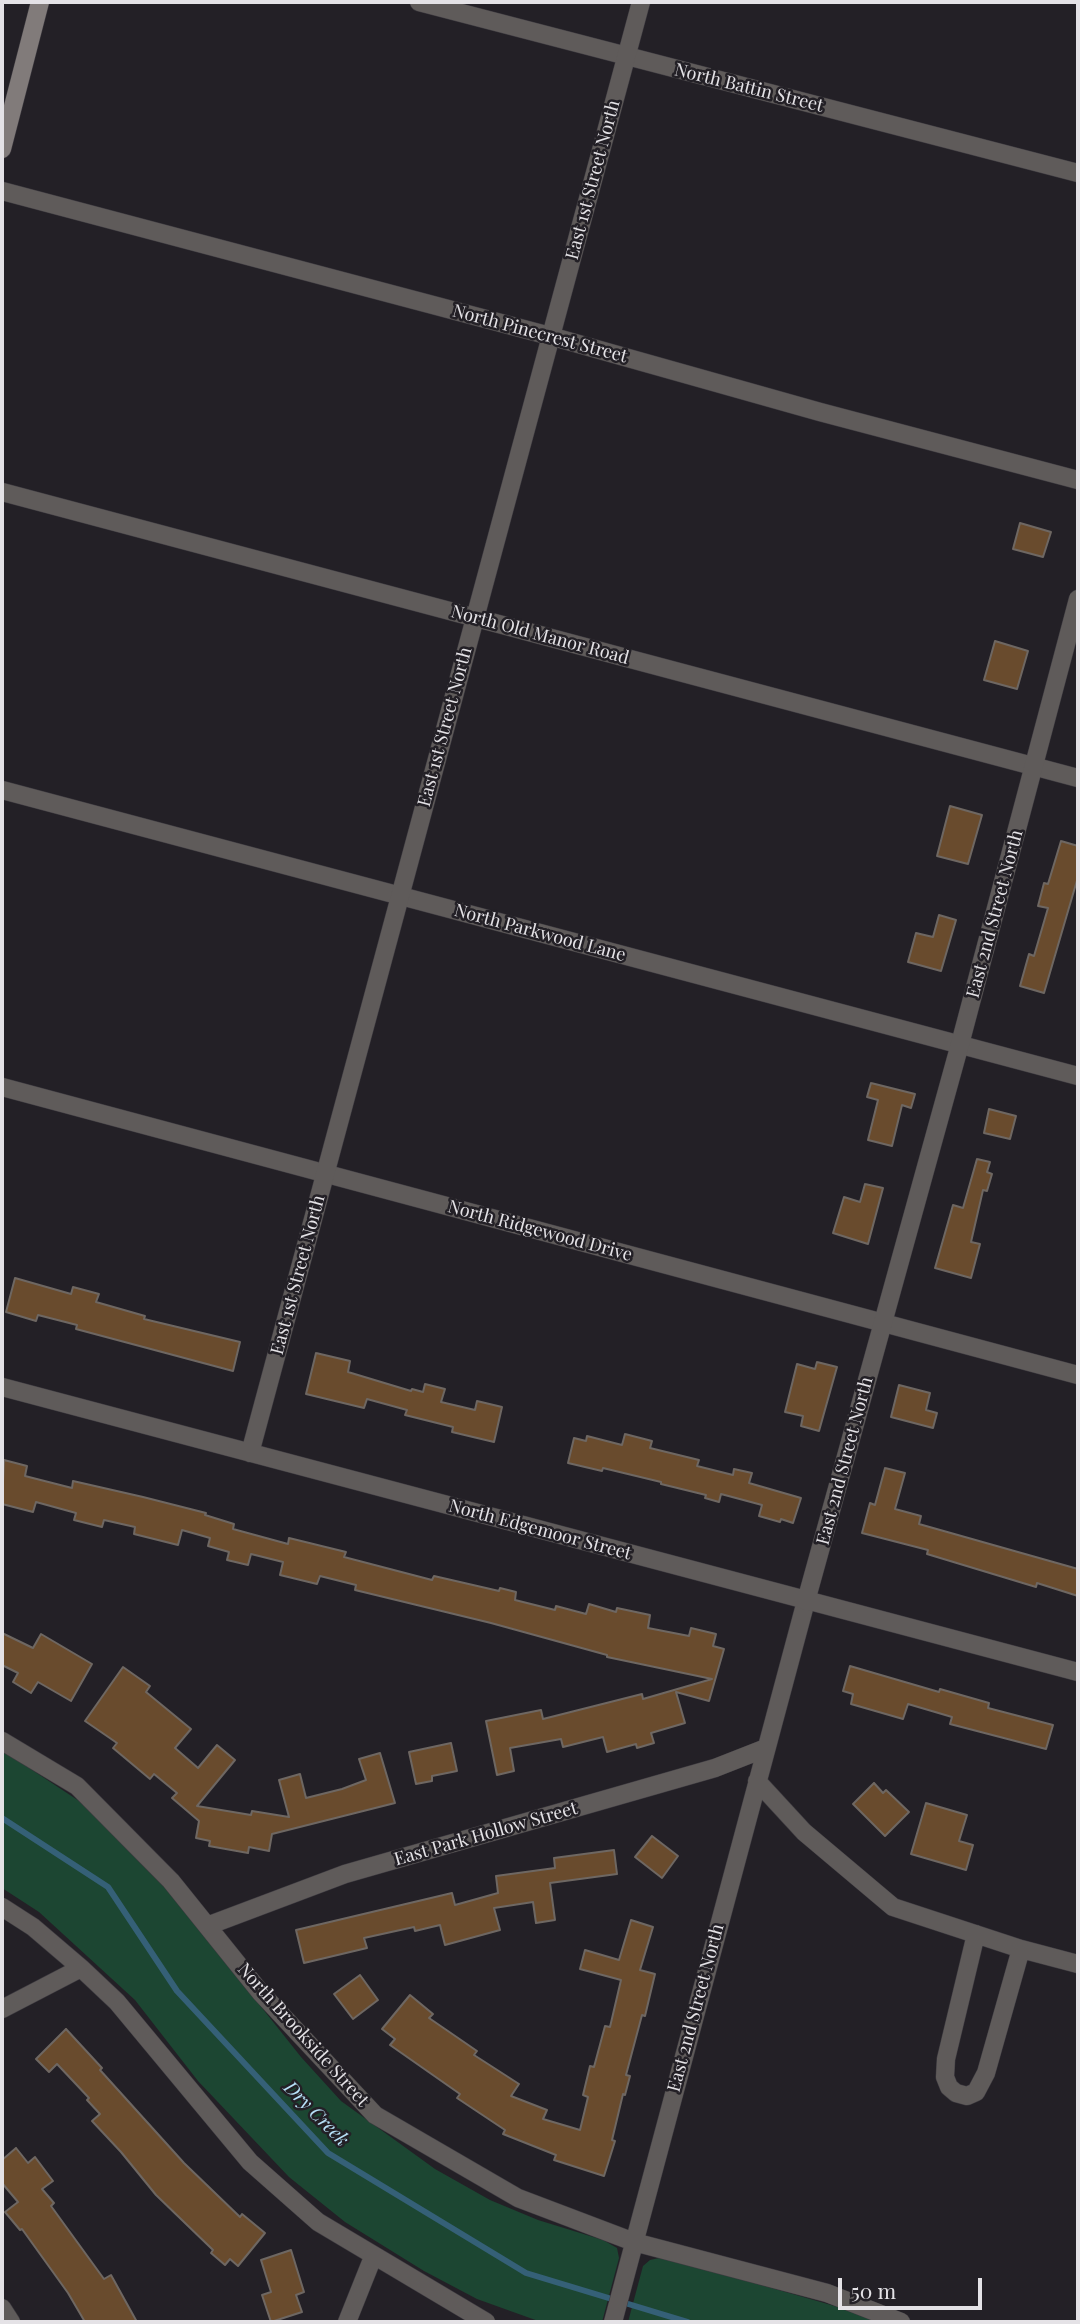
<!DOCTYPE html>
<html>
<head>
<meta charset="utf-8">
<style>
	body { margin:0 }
	#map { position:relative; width:1080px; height:2324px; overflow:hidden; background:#232026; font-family:"Playfair Display",serif }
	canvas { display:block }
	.frame { position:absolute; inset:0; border:4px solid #e4e2e6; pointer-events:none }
	.scale { position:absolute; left:838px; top:2278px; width:144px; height:32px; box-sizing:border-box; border:4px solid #e4e2e6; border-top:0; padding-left:9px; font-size:21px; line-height:24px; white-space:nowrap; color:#e4e2e6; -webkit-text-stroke:5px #232026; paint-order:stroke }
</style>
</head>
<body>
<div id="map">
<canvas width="1080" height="2324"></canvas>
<div class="frame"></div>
<div class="scale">50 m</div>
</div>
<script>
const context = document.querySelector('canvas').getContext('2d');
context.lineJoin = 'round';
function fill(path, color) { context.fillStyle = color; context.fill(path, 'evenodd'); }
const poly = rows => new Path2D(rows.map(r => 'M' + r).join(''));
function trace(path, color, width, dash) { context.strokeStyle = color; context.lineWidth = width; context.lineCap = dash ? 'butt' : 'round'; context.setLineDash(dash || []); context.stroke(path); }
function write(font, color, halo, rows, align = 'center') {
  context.font = font + ' "Playfair Display",serif'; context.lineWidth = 5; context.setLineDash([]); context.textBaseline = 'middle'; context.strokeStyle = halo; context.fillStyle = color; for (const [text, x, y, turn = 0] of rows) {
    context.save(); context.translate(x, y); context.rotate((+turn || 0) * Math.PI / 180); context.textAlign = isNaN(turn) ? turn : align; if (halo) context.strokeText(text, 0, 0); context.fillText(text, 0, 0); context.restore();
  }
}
const green = poly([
	[2,1750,79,1801,122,1842,169,1891,301,2057,341,2101,435,2169,490,2200,538,2220,603,2240,617,2248,619,2258,602,2322,541,2322,477,2299,424,2271,345,2222,289,2177,198,2081,135,2000,39,1912,2,1888],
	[659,2258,674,2260,859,2313,883,2322,628,2322,643,2266,650,2260]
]);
const stream = poly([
	[2,1818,108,1887,177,1991,328,2153,526,2273,688,2322]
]);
const building = poly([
	[1020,523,1051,532,1043,557,1013,549,1020,523],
	[995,641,1028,651,1017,689,984,680,995,641],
	[950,806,982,815,968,864,937,856,950,806],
	[1061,841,1078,846,1078,877,1044,993,1020,986,1029,954,1034,956,1048,908,1038,906,1044,883,1048,884,1061,841],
	[939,915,956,920,941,971,908,962,916,933,933,937,939,915],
	[871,1083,915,1094,911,1108,902,1105,892,1146,868,1140,878,1100,867,1097,871,1083],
	[989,1109,1016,1116,1010,1139,984,1133,989,1109],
	[977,1159,990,1162,987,1172,992,1174,987,1191,983,1190,971,1242,980,1244,971,1278,935,1268,953,1205,963,1208,977,1159],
	[865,1184,883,1188,868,1244,833,1233,844,1197,860,1202,865,1184],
	[15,1278,71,1294,73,1287,99,1294,96,1302,145,1316,144,1319,240,1342,233,1371,76,1329,77,1325,38,1315,36,1321,6,1312,15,1278],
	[316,1353,350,1361,348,1372,411,1391,412,1389,423,1392,425,1384,445,1389,441,1402,475,1410,477,1401,502,1407,494,1442,452,1432,453,1427,405,1415,407,1410,367,1399,364,1408,306,1394,316,1353],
	[817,1362,837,1367,819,1431,801,1426,803,1416,785,1412,797,1364,815,1369,817,1362],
	[899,1385,930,1393,926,1410,937,1413,933,1428,891,1417,899,1385],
	[625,1434,652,1441,650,1448,699,1460,697,1466,733,1475,734,1469,752,1473,749,1483,801,1498,793,1523,781,1519,780,1522,759,1516,762,1505,721,1494,719,1502,705,1498,706,1495,661,1484,661,1482,603,1468,602,1471,568,1463,574,1438,586,1441,587,1436,622,1445,625,1434],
	[4,1460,27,1466,25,1476,72,1488,73,1481,143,1497,206,1513,205,1515,234,1524,233,1529,288,1544,289,1538,346,1552,344,1557,432,1580,434,1576,499,1591,500,1588,516,1592,515,1600,555,1610,556,1606,586,1614,589,1604,616,1612,617,1608,650,1615,648,1628,689,1636,691,1628,716,1634,713,1646,724,1649,709,1701,676,1692,685,1723,651,1733,654,1743,637,1748,636,1744,607,1752,603,1737,563,1747,561,1739,510,1748,514,1771,497,1775,486,1721,541,1710,543,1719,642,1694,643,1699,712,1679,607,1657,607,1655,491,1623,355,1590,356,1585,320,1576,317,1584,280,1575,283,1562,251,1554,248,1565,227,1560,229,1552,208,1546,210,1538,182,1530,178,1545,134,1534,135,1527,104,1520,102,1527,74,1520,76,1513,36,1502,33,1512,2,1504,4,1460],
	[885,1468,905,1473,895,1509,921,1516,919,1524,1078,1569,1078,1596,1037,1583,1036,1587,927,1554,928,1550,862,1533,870,1503,875,1505,885,1468],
	[2,1633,33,1648,41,1634,92,1664,71,1701,38,1682,31,1693,13,1682,18,1673,2,1665,2,1633],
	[850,1666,939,1692,940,1689,989,1703,988,1708,1053,1725,1046,1749,950,1724,952,1717,908,1704,903,1719,851,1704,853,1694,843,1691,850,1666],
	[123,1667,150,1686,146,1692,191,1729,175,1748,198,1768,217,1745,235,1760,197,1806,251,1815,252,1811,289,1817,279,1780,300,1774,306,1798,342,1789,366,1780,359,1759,380,1753,395,1803,272,1834,269,1851,249,1847,248,1853,209,1846,210,1841,196,1838,199,1821,172,1798,177,1793,154,1774,150,1779,113,1748,117,1743,85,1721,123,1667],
	[451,1743,457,1771,432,1776,432,1781,416,1784,409,1752,451,1743],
	[874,1783,883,1793,886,1790,909,1812,885,1836,853,1804,874,1783],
	[926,1803,967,1815,959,1841,973,1845,966,1870,911,1854,926,1803],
	[652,1836,678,1856,662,1878,635,1857,652,1836],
	[614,1850,617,1874,550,1883,555,1920,536,1923,533,1902,494,1908,500,1930,445,1945,440,1925,415,1931,414,1927,364,1938,367,1948,304,1963,296,1930,452,1893,455,1905,498,1893,496,1876,555,1868,554,1858,614,1850],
	[631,1920,653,1927,640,1970,655,1974,645,2016,642,2015,626,2075,630,2076,625,2095,623,2094,612,2140,615,2141,604,2176,554,2160,556,2155,503,2134,505,2130,457,2098,460,2094,390,2045,395,2039,382,2029,410,1995,433,2014,429,2018,477,2051,474,2055,519,2084,511,2096,547,2110,543,2119,580,2130,588,2097,583,2095,590,2066,594,2067,605,2026,610,2027,621,1980,580,1969,585,1950,619,1960,631,1920],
	[360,1975,378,2000,353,2019,334,1994,360,1975],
	[66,2029,102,2068,100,2070,184,2163,240,2217,242,2214,265,2233,238,2266,230,2259,225,2265,211,2253,213,2250,156,2195,121,2152,92,2121,100,2114,87,2100,89,2098,57,2064,49,2072,36,2059,66,2029],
	[16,2148,28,2163,35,2157,53,2181,42,2189,54,2203,51,2206,104,2279,111,2275,137,2322,85,2322,68,2293,22,2229,20,2230,5,2212,18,2202,2,2183,2,2160,16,2148],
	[291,2250,304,2292,296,2295,302,2312,271,2322,262,2295,271,2292,261,2260,291,2250]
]);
const minor = poly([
	[419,2,1078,173],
	[2,191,550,336,820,412,1078,480],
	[2,492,1078,778],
	[2,790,1078,1076],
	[2,1087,1078,1375],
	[2,1741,77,1786,171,1881,261,1993,375,2115,518,2198,634,2242,827,2293,901,2322],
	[757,1781,804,1832,893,1907,1021,1949,1078,1964],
	[2,1907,33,1927,81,1968,117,2002,250,2162,318,2222,486,2322],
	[207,1926,345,1874,715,1768,766,1748],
	[976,1934,946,2059,945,2077,949,2087,956,2093,967,2096,976,2092,986,2073,1021,1949],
	[2,2009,81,1968],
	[2,2308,11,2322],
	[347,2322,373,2257],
	[613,2322,806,1601]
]);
const tertiary = poly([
	[2,1387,1078,1672],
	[250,1453,641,2],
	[806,1601,960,1044,1078,599]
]);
const secondary = poly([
	[2,149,40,2]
]);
const streetNames = [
	["North Battin Street",749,88,14],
	["East 1st Street North",593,180,-75],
	["North Pinecrest Street",540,334,15],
	["North Old Manor Road",540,635,15],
	["East 1st Street North",445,727,-75],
	["East 2nd Street North",995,914,-75],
	["North Parkwood Lane",540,933,15],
	["North Ridgewood Drive",540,1231,15],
	["East 1st Street North",298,1275,-75],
	["East 2nd Street North",845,1461,-75],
	["North Edgemoor Street",540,1530,15],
	["East Park Hollow Street",486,1834,-16],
	["East 2nd Street North",696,2008,-75],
	["North Brookside Street",303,2035,48]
];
const waterNames = [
	["Dry Creek",316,2114,45]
];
fill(green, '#1c4632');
trace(stream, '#356077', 6);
fill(building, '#694b2d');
trace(building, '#6e6762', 2);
trace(minor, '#3e3b41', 19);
trace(tertiary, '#3e3b41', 19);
trace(secondary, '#3e3b41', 19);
trace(minor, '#5f5b5a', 18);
trace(tertiary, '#5f5b5a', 18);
trace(secondary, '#817b7a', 18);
write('18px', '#e4e2e6', '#232026', streetNames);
write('italic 19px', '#b6e0f7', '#232026', waterNames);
</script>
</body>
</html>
